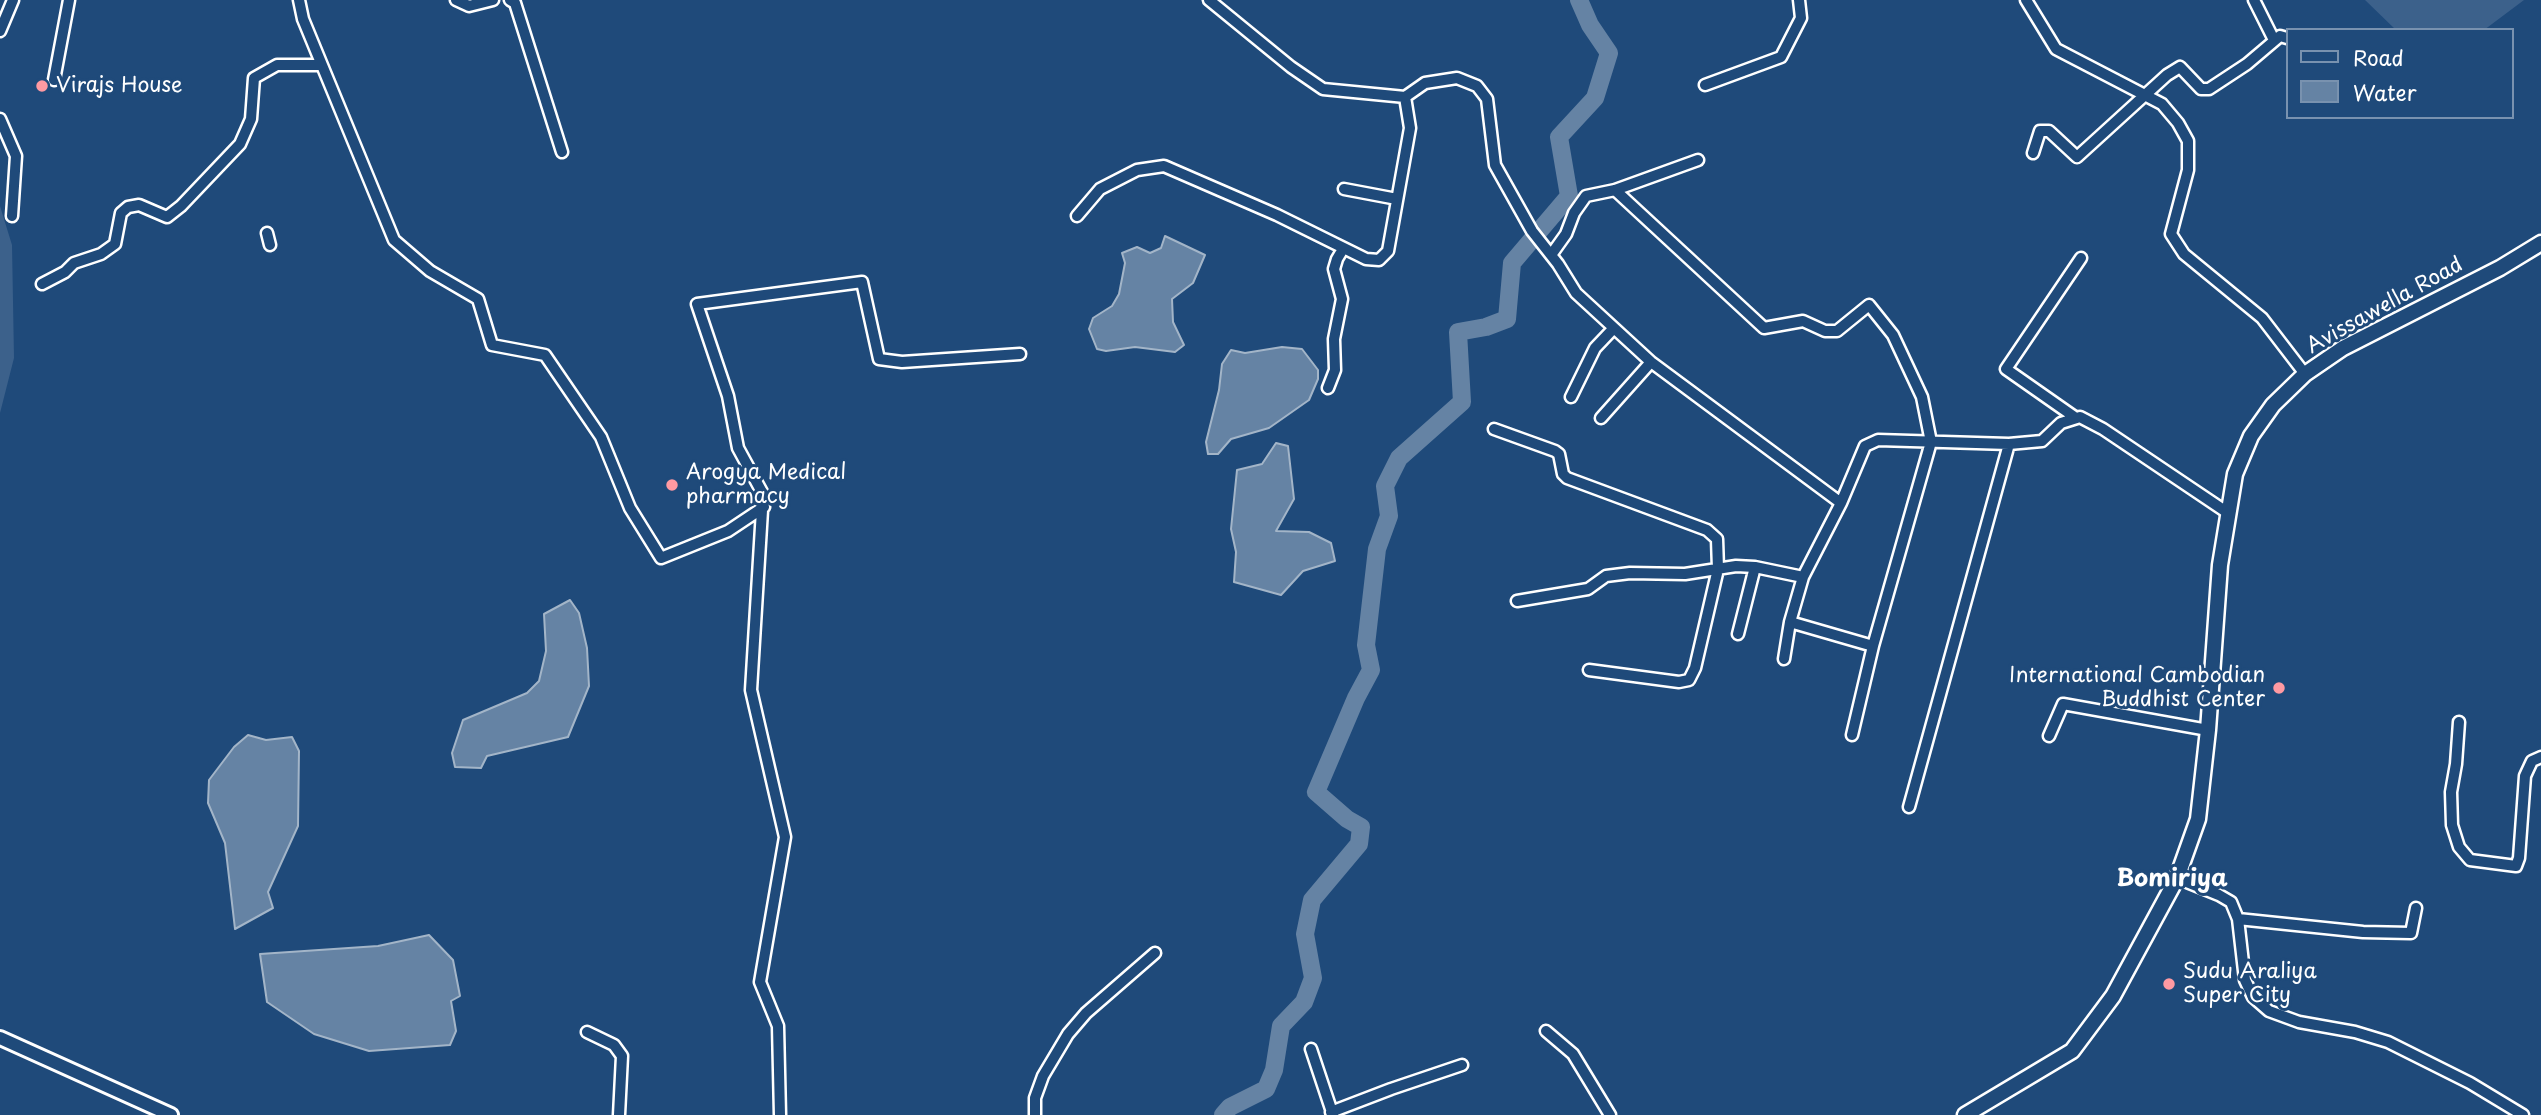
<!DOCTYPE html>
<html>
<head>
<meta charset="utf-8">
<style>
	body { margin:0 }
	#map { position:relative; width:2541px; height:1115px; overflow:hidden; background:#1f4a7a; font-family:"Playpen Sans",sans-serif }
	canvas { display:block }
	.legend { position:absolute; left:2286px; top:28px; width:228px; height:91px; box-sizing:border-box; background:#1f4a7a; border:2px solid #7992af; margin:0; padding:9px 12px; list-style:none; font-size:21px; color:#fff }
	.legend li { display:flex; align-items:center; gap:14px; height:35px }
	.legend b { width:35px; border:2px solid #7992af }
</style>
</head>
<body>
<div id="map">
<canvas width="2541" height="1115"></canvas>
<ul class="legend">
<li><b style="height:9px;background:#1f4a7a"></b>Road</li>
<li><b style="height:19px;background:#6583a4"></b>Water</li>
</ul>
</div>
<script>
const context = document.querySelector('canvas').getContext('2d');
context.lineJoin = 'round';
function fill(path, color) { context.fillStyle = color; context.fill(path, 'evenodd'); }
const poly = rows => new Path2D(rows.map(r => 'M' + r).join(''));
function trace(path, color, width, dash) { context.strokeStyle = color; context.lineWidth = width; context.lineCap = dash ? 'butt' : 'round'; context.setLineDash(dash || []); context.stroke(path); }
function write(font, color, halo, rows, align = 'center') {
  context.font = font + ' "Playpen Sans",sans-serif'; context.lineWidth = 6; context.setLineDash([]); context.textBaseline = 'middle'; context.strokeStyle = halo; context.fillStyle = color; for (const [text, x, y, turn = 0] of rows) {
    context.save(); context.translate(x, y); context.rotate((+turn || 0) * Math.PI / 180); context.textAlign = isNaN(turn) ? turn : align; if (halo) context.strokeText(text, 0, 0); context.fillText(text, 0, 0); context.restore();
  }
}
const green = poly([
	[2365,0,2524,0,2484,30,2396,30],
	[0,206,12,245,14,358,0,413]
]);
const water = poly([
	[1165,236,1205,255,1193,283,1172,299,1173,322,1184,345,1175,352,1135,347,1106,351,1097,349,1089,329,1093,318,1112,306,1119,294,1125,263,1122,253,1137,247,1150,253,1161,248,1165,236],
	[1282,347,1302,349,1318,370,1318,379,1309,400,1269,428,1231,439,1218,454,1208,454,1206,442,1219,390,1222,364,1231,350,1245,353,1282,347],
	[1276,443,1288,446,1294,499,1276,531,1309,532,1331,543,1335,561,1303,571,1281,595,1234,582,1236,552,1231,529,1237,470,1262,464,1276,443],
	[570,600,579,613,587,648,589,686,568,737,487,756,481,768,455,767,452,753,463,720,527,693,539,681,546,651,544,614,570,600],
	[248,735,266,740,292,737,299,751,298,826,268,892,273,908,235,929,225,843,208,803,209,780,234,747,248,735],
	[429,935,453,960,460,996,451,1001,456,1031,450,1045,369,1051,314,1034,267,1002,260,954,378,946,429,935]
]);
const river = poly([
	[1223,1115,1230,1107,1266,1089,1274,1070,1281,1026,1304,1002,1313,978,1305,934,1312,900,1359,844,1361,827,1347,819,1316,792,1356,698,1371,670,1366,645,1377,549,1389,516,1385,486,1399,458,1462,402,1458,332,1486,327,1507,319,1512,263,1569,196,1559,137,1595,98,1609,53,1590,25,1579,0]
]);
const minor = poly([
	[299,0,303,19,394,240,430,271,478,299,492,345,545,355,601,437,630,508,661,558,728,531,764,507],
	[456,0,469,6,493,0],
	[510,0,515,3,562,152],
	[2026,0,2056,49,2162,104,2178,123,2188,141,2188,170,2171,234,2184,254,2262,318,2305,374],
	[2254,0,2274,40],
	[0,31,13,0],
	[54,80,69,0],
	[1705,85,1781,57,1801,18,1799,0],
	[1405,97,1425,83,1457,78,1477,86,1487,99,1495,165,1532,231,1558,264,1576,293,1651,362,1841,503,1865,446,1878,440,2009,444,2042,441,2061,423,2080,417,2103,429,2228,513],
	[0,119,16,156,12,216],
	[2033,153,2040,131,2049,131,2077,157,2167,75,2180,67,2201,89,2209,89,2247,64,2280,36,2287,38],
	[1344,189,1397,199],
	[1615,190,1764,328,1803,321,1825,331,1837,331,1869,305,1893,335,1922,397,1931,442,1873,646,1852,735],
	[1077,216,1100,189,1137,170,1164,166,1277,215,1366,259,1379,260,1388,251,1410,128,1405,97,1323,89,1291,67,1209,0],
	[267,233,270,245],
	[1551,255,1566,234,1574,213,1586,196,1615,190,1698,160],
	[42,284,65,272,74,263,101,254,115,244,121,213,128,207,139,205,167,217,181,206,240,144,251,119,254,78,277,65,321,65],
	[1328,388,1335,370,1334,339,1342,299,1334,269,1337,259,1343,249],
	[1571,397,1595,348,1614,328],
	[1601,418,1651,362],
	[2076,418,2006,369,2081,258],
	[1494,429,1555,451,1559,454,1563,474,1567,478,1707,530,1717,539,1718,569,1695,668,1689,680,1679,682,1589,670],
	[1517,601,1588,589,1606,576,1630,573,1685,574,1736,566,1755,567,1803,577],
	[1790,622,1873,646],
	[1738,634,1755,567],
	[1784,659,1790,622,1803,577,1841,503],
	[2459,722,2456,764,2451,792,2452,825,2459,847,2470,860,2516,866,2519,858,2525,776,2532,761,2541,757],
	[2049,736,2063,704,2208,730],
	[1909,807,2009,444],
	[2177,878,2219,895,2231,902,2238,919,2245,980,2253,997,2269,1011,2299,1022,2355,1032,2388,1042,2470,1083,2523,1115],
	[2238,919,2363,932,2411,933,2416,908],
	[1546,1031,1573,1054,1610,1115],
	[587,1032,614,1045,622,1056,619,1115],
	[1311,1049,1333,1115],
	[1331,1112,1391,1089,1462,1065],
	[780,1115,778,1026,760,982,785,837,751,690,763,494,738,448,728,396,697,304,862,282,879,359,902,362,1020,354],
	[1035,1115,1035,1098,1043,1076,1068,1034,1086,1013,1155,953]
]);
const tertiary = poly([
	[0,1038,171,1115]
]);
const primary = poly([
	[1965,1115,2072,1051,2113,996,2177,878,2198,819,2208,730,2220,565,2235,474,2251,436,2273,405,2305,374,2343,348,2500,268,2541,243]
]);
const markers = [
	[42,86,7,"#ff9aa2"],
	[672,485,7,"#ff9aa2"],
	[2279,688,7,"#ff9aa2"],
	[2169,984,7,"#ff9aa2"]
];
const poiNames = [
	["Virajs House",56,86],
	["Arogya Medical",686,473],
	["pharmacy",686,497],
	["International Cambodian",2265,676,"right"],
	["Buddhist Center",2265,700,"right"],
	["Sudu Araliya",2183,972],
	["Super City",2183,996]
];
const streetNames = [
	["Avissawella Road",2385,306,-29]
];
const quarterNames = [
	["Bomiriya",2172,879]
];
fill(green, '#3c618b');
fill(water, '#6583a4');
trace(water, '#a3b5c8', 2);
trace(river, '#6583a4', 18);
trace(minor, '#fff', 15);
trace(tertiary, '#fff', 18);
trace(primary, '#fff', 19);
trace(minor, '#1f4a7a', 10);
trace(tertiary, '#1f4a7a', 12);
trace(primary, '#1f4a7a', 14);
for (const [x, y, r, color] of markers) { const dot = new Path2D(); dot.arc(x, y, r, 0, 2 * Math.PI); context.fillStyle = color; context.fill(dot); trace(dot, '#1f4a7a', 2.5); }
write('21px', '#fff', '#1f4a7a', poiNames, 'left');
write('21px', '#fff', '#1f4a7a', streetNames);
write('bold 24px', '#fff', '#1f4a7a', quarterNames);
</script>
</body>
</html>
